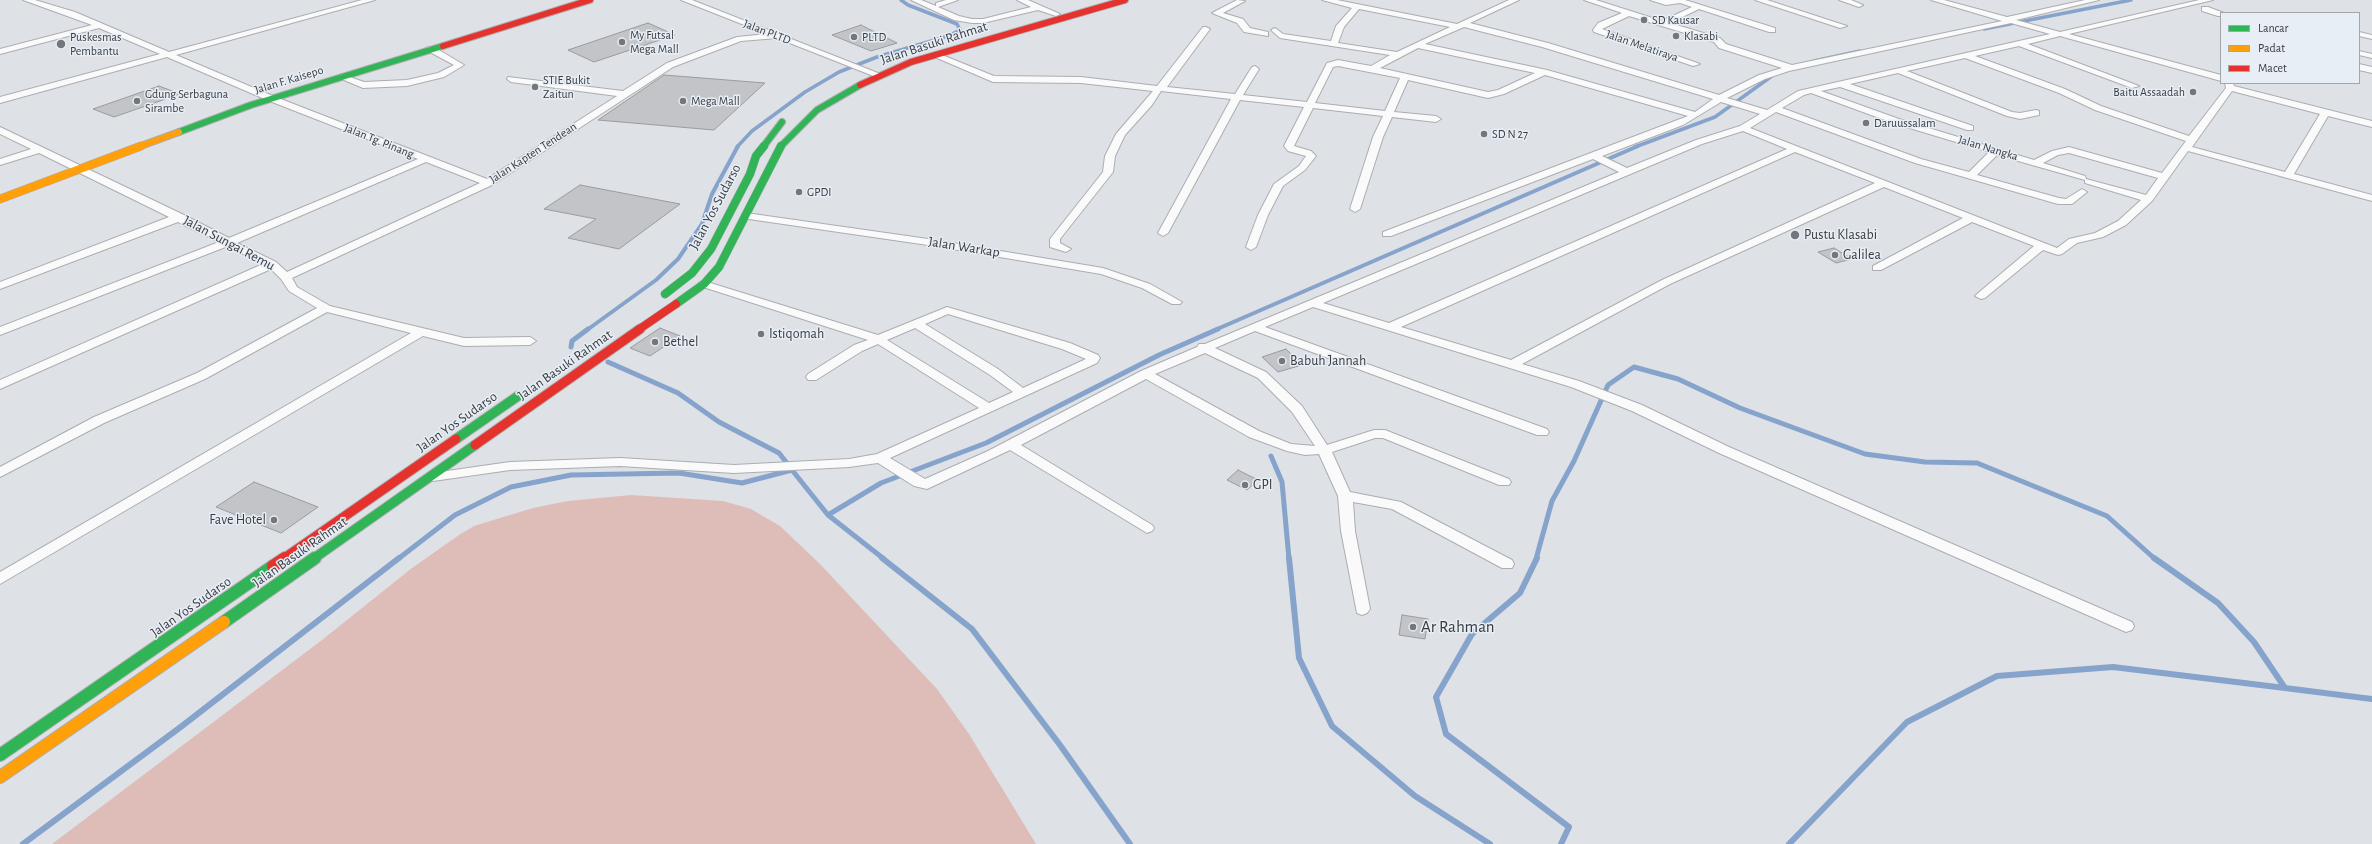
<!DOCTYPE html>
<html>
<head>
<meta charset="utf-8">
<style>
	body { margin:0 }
	#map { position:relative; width:2372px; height:844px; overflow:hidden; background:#dee1e6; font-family:"Alegreya Sans",sans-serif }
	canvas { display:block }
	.legend { position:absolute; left:2220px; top:12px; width:140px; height:72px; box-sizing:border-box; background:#e7eef6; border:1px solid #a2a7ad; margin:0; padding:5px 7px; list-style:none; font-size:12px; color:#3a3c40 }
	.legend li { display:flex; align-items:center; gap:8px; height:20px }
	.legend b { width:20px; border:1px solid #a2a7ad }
</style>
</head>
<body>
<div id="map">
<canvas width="2372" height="844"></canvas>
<ul class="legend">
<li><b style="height:5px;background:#30b455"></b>Lancar</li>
<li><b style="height:5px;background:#ff9f0a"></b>Padat</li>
<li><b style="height:5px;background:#e5322d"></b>Macet</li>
</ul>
</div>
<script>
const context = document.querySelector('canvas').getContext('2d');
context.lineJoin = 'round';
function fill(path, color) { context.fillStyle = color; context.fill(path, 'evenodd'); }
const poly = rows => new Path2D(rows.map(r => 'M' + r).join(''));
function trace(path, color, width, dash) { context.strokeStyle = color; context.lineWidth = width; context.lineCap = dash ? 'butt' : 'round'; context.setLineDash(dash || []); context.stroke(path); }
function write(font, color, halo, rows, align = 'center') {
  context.font = font + ' "Alegreya Sans",sans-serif'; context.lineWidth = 3; context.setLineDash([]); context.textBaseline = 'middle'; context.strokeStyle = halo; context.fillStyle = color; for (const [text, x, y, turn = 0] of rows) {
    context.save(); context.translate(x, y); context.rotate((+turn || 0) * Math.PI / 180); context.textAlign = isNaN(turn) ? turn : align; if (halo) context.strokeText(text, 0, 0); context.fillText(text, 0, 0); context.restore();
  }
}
const green = poly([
	[631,495,723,501,751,509,780,526,820,564,937,689,969,734,1036,844,52,844,322,640,412,568,459,535,474,526,533,508,568,501]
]);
const streamFar3 = poly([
	[1984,29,2131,0],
	[1814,61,1860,51],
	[737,147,752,131,805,92,839,72,877,57,948,36,960,30,957,24,908,5,901,0],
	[1635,147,1715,117,1772,76]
]);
const streamFar2 = poly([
	[587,330,656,280,678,259,702,224,712,194,738,146],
	[1215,330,1638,146]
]);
const streamFar1 = poly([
	[571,347,572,341,588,329],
	[608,362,678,393,719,422,779,453,790,467],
	[1271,456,1282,482,1289,559],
	[828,515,884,559],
	[398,559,455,515,511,487,571,475,679,473,742,483,792,470,828,515,881,483,986,443,1159,355,1218,329],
	[1536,559,1552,501,1574,461,1608,385,1634,367,1678,379,1740,408,1865,454,1925,462,1977,463,2107,516,2155,559]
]);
const stream = poly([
	[882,558,972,629,1060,745,1130,844],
	[1289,558,1299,658,1332,726,1415,796,1490,844],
	[1537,558,1520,593,1472,634,1436,697,1446,734,1569,827,1561,844],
	[2154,558,2218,603,2254,642,2285,688,2372,699],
	[23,844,182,726,399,558],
	[1789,844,1907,722,1997,676,2113,667,2285,688]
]);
const building = poly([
	[648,23,675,35,594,62,568,50,648,23],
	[861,25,897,43,871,51,832,35,861,25],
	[664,75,765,83,714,130,598,120,664,75],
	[159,86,180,94,114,117,93,109,159,86],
	[580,185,680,204,619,249,568,238,596,219,544,209,580,185],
	[1834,248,1852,259,1836,263,1818,252,1834,248],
	[660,328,680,336,650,356,630,348,660,328],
	[1286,349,1302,365,1278,372,1262,357,1286,349],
	[1238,470,1258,480,1247,490,1227,480,1238,470],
	[254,482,318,507,281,533,216,507,254,482],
	[1402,615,1428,619,1425,639,1399,635,1402,615]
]);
const street = poly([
	[23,0,35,0,75,12,169,52,362,0,375,0,176,55,273,96,487,179,617,96,511,82,507,79,508,77,623,91,667,63,737,37,767,34,681,0,692,0,883,75,876,77,777,38,741,41,673,67,492,185,292,278,297,287,330,306,464,338,530,337,536,341,530,345,464,346,423,336,0,584,0,572,411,333,327,312,205,379,104,423,0,477,0,467,94,417,197,373,317,308,289,291,281,279,271,269,0,389,0,380,263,264,228,246,0,335,0,327,219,242,178,222,0,289,0,282,169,217,39,153,0,165,0,159,31,149,0,134,0,127,184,215,229,238,418,159,267,100,167,57,0,103,0,97,160,54,99,28,0,54,0,49,92,25,23,0],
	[426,162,480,183,287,272,276,262,237,243,426,162],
	[911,0,921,0,936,6,936,3,946,0,958,0,938,7,959,16,972,19,983,19,1031,7,1017,0,1028,0,1060,14,1056,16,1038,10,983,23,972,23,954,20,911,0],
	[1237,0,1245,1,1223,13,1243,19,1250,28,1268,32,1268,36,1244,32,1237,23,1212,13,1237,0],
	[1322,0,1337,0,1457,24,1509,0,1519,0,1470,23,1548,43,1719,95,1759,75,1782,68,1719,48,1714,42,1629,16,1602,29,1700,64,1693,66,1594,32,1593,30,1598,23,1622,13,1584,0,1596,0,1662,21,1692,7,1680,3,1666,5,1650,0,1685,0,1775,28,1775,32,1769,32,1699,9,1670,23,1720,38,1726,44,1792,65,2002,21,1931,0,1944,0,2007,17,2085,0,2099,0,2016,20,2060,32,2199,0,2213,0,2069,34,2221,75,2221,81,2060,36,2028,44,2139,86,2132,88,2019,46,1975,56,2065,89,2101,106,2189,136,2226,88,2225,83,2233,83,2234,86,2372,121,2372,127,2328,116,2294,174,2372,195,2372,201,2188,151,2152,201,2126,225,2103,237,2077,243,2062,254,2058,255,2043,250,1985,298,1981,299,1975,296,1977,294,2034,246,1972,222,1881,270,1873,270,1873,266,1963,218,1884,187,1670,284,1522,364,1579,381,1642,405,1729,447,2132,622,2134,626,2132,630,2126,632,1719,453,1632,411,1571,387,1313,307,1265,327,1547,429,1549,432,1547,435,1537,435,1255,331,1215,348,1266,372,1302,406,1327,445,1374,430,1385,430,1509,479,1511,482,1509,485,1499,485,1383,438,1375,438,1332,452,1350,492,1401,502,1512,560,1514,564,1512,568,1502,568,1392,509,1353,502,1355,531,1370,609,1367,613,1362,615,1357,613,1341,531,1338,496,1319,454,1305,455,1287,451,1249,437,1146,379,1021,445,1152,525,1154,528,1152,531,1147,533,1010,450,927,489,914,486,878,463,849,467,734,473,620,466,510,470,433,481,426,477,433,473,510,462,620,458,734,465,849,459,877,454,979,408,878,344,862,351,816,380,808,380,806,377,808,374,854,345,868,340,700,286,698,284,700,282,704,281,878,335,947,307,1070,343,1098,355,1100,358,1097,363,890,458,925,479,988,451,1141,371,1197,347,1199,344,1205,344,1619,172,1593,159,1391,236,1383,236,1383,232,1688,116,1545,75,1504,94,1488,98,1408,80,1394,112,1436,116,1441,119,1436,122,1392,117,1383,137,1360,209,1355,212,1350,209,1373,137,1383,116,1313,108,1294,146,1311,151,1316,156,1305,170,1283,186,1268,215,1256,247,1251,250,1246,247,1258,215,1274,184,1299,166,1306,156,1288,151,1284,146,1304,107,1240,100,1168,233,1163,236,1158,233,1231,99,1161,91,1152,105,1125,135,1115,156,1113,172,1060,239,1060,243,1071,249,1066,252,1050,247,1050,239,1103,172,1105,156,1116,134,1153,91,1081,83,993,82,930,55,937,53,994,76,1081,77,1157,86,1203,27,1206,27,1210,29,1167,87,1235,94,1252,67,1255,66,1259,69,1243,95,1307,102,1327,63,1338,60,1371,66,1390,55,1280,38,1271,30,1275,28,1283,34,1331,41,1336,26,1352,8,1322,0],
	[1359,9,1450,27,1397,52,1338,43,1344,27,1359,9],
	[2011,23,2050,34,1798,91,1767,110,1727,98,1765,79,1789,71,2011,23],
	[1464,27,1542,47,1713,99,1695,112,1547,70,1425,44,1464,27],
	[1418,48,1535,73,1498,90,1488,92,1380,68,1418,48],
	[1965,58,2059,93,2095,110,2186,141,2162,173,2069,147,2052,151,2034,160,1899,119,1821,91,1840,87,1967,130,1973,130,1973,126,1850,84,1898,73,2007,116,2020,119,2039,115,2039,111,2036,110,2020,113,2012,112,1907,71,1965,58],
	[1338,66,1400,78,1385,111,1315,103,1333,67,1338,66],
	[2232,91,2320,114,2285,172,2192,147,2232,91],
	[1811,93,1893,123,1989,152,1969,172,1921,159,1782,108,1804,95,1811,93],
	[1721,102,1760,114,1740,126,1696,140,1627,168,1602,156,1683,125,1721,102],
	[1776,112,1915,163,2058,204,2072,204,2087,192,2082,189,2066,199,2059,198,1977,175,1997,155,2085,180,2085,183,2141,200,2118,221,2095,233,2069,239,2057,248,1750,128,1776,112],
	[1743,131,1787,149,1389,323,1323,303,1702,144,1743,131],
	[1795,152,1875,183,1662,280,1511,360,1401,327,1795,152],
	[2069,153,2158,178,2146,195,2086,179,2085,176,2043,163,2058,155,2069,153],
	[948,314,1062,349,1086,359,1023,388,998,369,925,324,948,314],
	[915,328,990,375,1013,392,989,403,887,340,915,328],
	[1205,353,1258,378,1292,412,1315,446,1291,444,1259,431,1155,374,1205,353],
	[1755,0,1767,0,1847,26,1840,28,1755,0],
	[1839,0,1851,0,1863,5,1859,7,1839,0],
	[2202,7,2208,7,2224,13,2221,13,2221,16,2218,16,2202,11,2202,7],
	[2359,32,2372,35,2372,39,2359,36,2359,32],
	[428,47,434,47,464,65,444,77,407,86,363,88,337,77,341,74,364,82,407,80,438,73,454,65,428,51,428,47],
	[2359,51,2372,54,2372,58,2359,55,2359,51],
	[2359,64,2372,67,2372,73,2359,70,2359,64],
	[746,213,928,239,1103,268,1150,284,1182,302,1180,304,1172,304,1142,288,1101,274,928,245,742,218,742,214,746,213]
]);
const fastFar3 = poly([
	[179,132,251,105,443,46],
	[763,147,782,122],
	[780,147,817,110,860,85]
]);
const fastFar2 = poly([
	[665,294,692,273,711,249,750,174,756,156,764,146],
	[676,304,704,284,719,267,781,146]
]);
const fastFar1 = poly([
	[456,439,518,396],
	[313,559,475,445]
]);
const fast = poly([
	[224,622,315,558],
	[0,755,273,566]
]);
const slowFar2 = poly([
	[138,147,179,132]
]);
const slowFar1 = poly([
	[0,199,141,146]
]);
const slow = poly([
	[0,777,224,622]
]);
const jamFar3 = poly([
	[443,46,590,0],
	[860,85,911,62,1125,0]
]);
const jamFar2 = poly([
	[638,330,676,304]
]);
const jamFar1 = poly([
	[475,445,640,329],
	[283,559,456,439]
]);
const jam = poly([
	[273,566,285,558]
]);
const markers = [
	[1644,20,4,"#73767a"],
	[1676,36,4,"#73767a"],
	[854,37,4,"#73767a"],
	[622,42,4,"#73767a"],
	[61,44,5,"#73767a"],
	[535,87,4,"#73767a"],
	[2193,92,4,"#73767a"],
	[137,101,4,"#73767a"],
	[683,101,4,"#73767a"],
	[1866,123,4,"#73767a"],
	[1484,134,4,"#73767a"],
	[799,192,4,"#73767a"],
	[1795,235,5,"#73767a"],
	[1835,255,4,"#73767a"],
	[761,334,4,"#73767a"],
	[655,342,4,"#73767a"],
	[1282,361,4,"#73767a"],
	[1245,485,4,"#73767a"],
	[274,520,4,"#73767a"],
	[1413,627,4,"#73767a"]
];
const farPoinames = [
	["SD Kausar",1652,20],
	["My Futsal",630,35],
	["Mega Mall",630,49],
	["Klasabi",1684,36],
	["Puskesmas",70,37],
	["Pembantu",70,51],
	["PLTD",862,37],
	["STIE Bukit",543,80],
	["Zaitun",543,94],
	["Baitu Assaadah",2185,92,"right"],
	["Gdung Serbaguna",145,94],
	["Sirambe",145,108],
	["Mega Mall",691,101],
	["Daruussalam",1874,123],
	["SD N 27",1492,134],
	["GPDI",807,192]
];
const farStreetnames = [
	["Jalan PLTD",767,32,21],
	["Jalan Melatiraya",1642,46,19],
	["Jalan F. Kaisepo",289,80,-17],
	["Jalan Tg. Pinang",379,141,22],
	["Jalan Nangka",1988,148,17],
	["Jalan Kapten Tendean",533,153,-33]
];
const streetNames = [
	["Jalan Basuki Rahmat",934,43,-18],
	["Jalan Yos Sudarso",715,207,-62],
	["Jalan Sungai Remu",229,243,28],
	["Jalan Warkap",964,247,9],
	["Jalan Basuki Rahmat",565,365,-35],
	["Jalan Yos Sudarso",457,422,-35],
	["Jalan Basuki Rahmat",300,552,-35],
	["Jalan Yos Sudarso",191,607,-35]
];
const poiNames = [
	["Pustu Klasabi",1804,235],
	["Galilea",1843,255],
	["Istiqomah",769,334],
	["Bethel",663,342],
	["Babuh Jannah",1290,361],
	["GPI",1253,485],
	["Fave Hotel",266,520,"right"]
];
const nearPoinames = [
	["Ar Rahman",1421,627]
];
fill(green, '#debdb9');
trace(streamFar3, '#86a3cc', 3.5);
trace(streamFar2, '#86a3cc', 4);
trace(streamFar1, '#86a3cc', 5);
trace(stream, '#86a3cc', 6);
fill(building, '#c2c4c8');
trace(building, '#999b9f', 1);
trace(street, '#abadb1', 2);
trace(fastFar3, '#abadb1', 8);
trace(fastFar2, '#abadb1', 9);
trace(fastFar1, '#abadb1', 11);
trace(fast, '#abadb1', 14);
trace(slowFar2, '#abadb1', 8);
trace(slowFar1, '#abadb1', 9);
trace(slow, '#abadb1', 14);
trace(jamFar3, '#abadb1', 8);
trace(jamFar2, '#abadb1', 9);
trace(jamFar1, '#abadb1', 11);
trace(jam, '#abadb1', 14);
fill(street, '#fafafb');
trace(fastFar3, '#30b455', 6);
trace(fastFar2, '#30b455', 8);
trace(fastFar1, '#30b455', 9);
trace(fast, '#30b455', 12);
trace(slowFar2, '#ff9f0a', 6);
trace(slowFar1, '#ff9f0a', 8);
trace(slow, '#ff9f0a', 12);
trace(jamFar3, '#e5322d', 6);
trace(jamFar2, '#e5322d', 8);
trace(jamFar1, '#e5322d', 9);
trace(jam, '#e5322d', 12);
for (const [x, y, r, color] of markers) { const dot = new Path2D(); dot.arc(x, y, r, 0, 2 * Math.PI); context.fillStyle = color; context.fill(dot); trace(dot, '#e7eef6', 1.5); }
write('12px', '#3a3c40', '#e7eef6', farPoinames, 'left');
write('12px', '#3a3c40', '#e7eef6', farStreetnames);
write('14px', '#3a3c40', '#e7eef6', streetNames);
write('14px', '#3a3c40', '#e7eef6', poiNames, 'left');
write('17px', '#3a3c40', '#e7eef6', nearPoinames, 'left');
</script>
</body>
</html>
